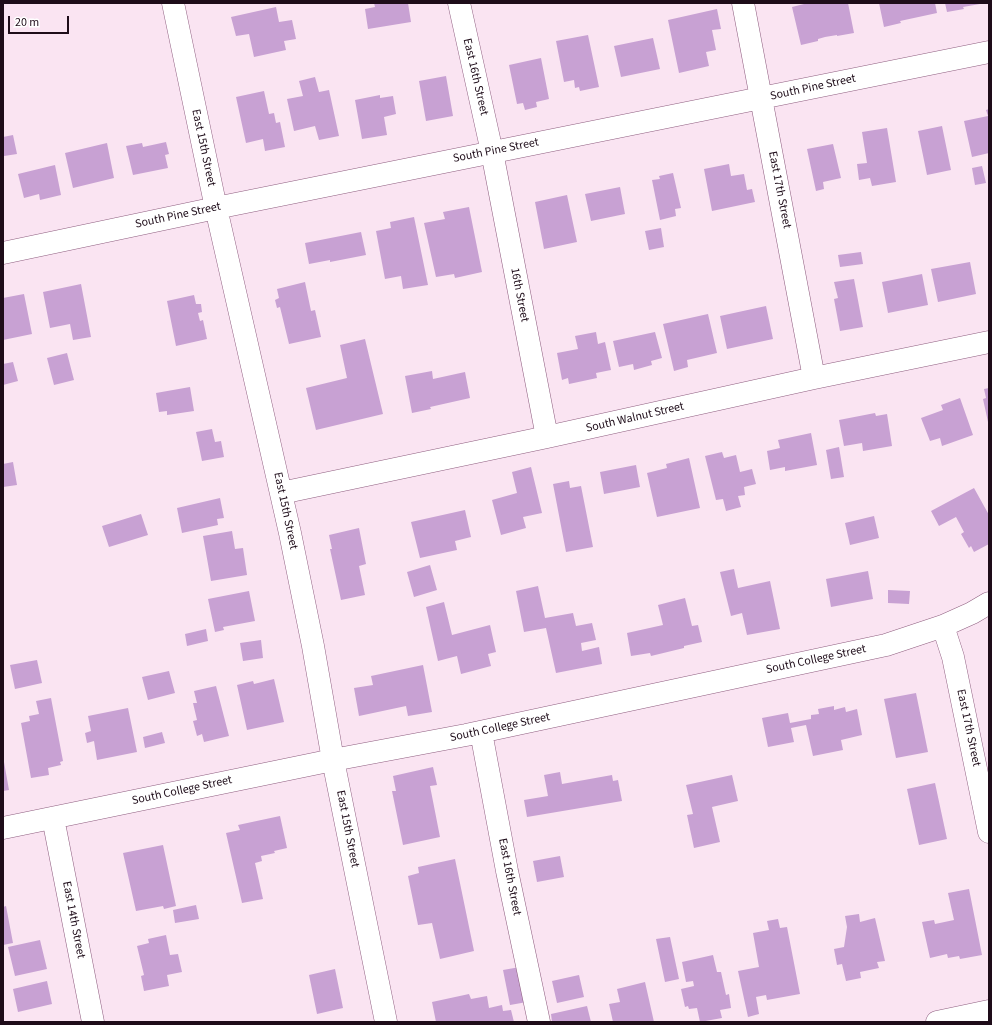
<!DOCTYPE html>
<html>
<head>
<meta charset="utf-8">
<style>
	body { margin:0 }
	#map { position:relative; width:992px; height:1025px; overflow:hidden; background:#fae4f2; font-family:"Source Sans 3",sans-serif }
	canvas { display:block }
	.frame { position:absolute; inset:0; border:4px solid #1e0c19; pointer-events:none }
	.scale { position:absolute; left:8px; top:16px; width:61px; height:18px; box-sizing:border-box; border:2px solid #1e0c19; border-top:0; padding-left:5px; font-size:12px; line-height:14px; white-space:nowrap; color:#1e0c19; -webkit-text-stroke:3px #fff; paint-order:stroke }
</style>
</head>
<body>
<div id="map">
<canvas width="992" height="1025"></canvas>
<div class="frame"></div>
<div class="scale">20 m</div>
</div>
<script>
const context = document.querySelector('canvas').getContext('2d');
context.lineJoin = 'round';
function fill(path, color) { context.fillStyle = color; context.fill(path, 'evenodd'); }
const poly = rows => new Path2D(rows.map(r => 'M' + r).join(''));
function trace(path, color, width, dash) { context.strokeStyle = color; context.lineWidth = width; context.lineCap = dash ? 'butt' : 'round'; context.setLineDash(dash || []); context.stroke(path); }
function write(font, color, halo, rows, align = 'center') {
  context.font = font + ' "Source Sans 3",sans-serif'; context.lineWidth = 4; context.setLineDash([]); context.textBaseline = 'middle'; context.strokeStyle = halo; context.fillStyle = color; for (const [text, x, y, turn = 0] of rows) {
    context.save(); context.translate(x, y); context.rotate((+turn || 0) * Math.PI / 180); context.textAlign = isNaN(turn) ? turn : align; if (halo) context.strokeText(text, 0, 0); context.fillText(text, 0, 0); context.restore();
  }
}
const building = poly([
	[374,3,408,3,411,22,368,29,365,9,375,7],
	[808,3,848,3,854,33,837,36,837,35,825,37,818,39,818,41,801,45,792,7],
	[879,3,935,3,937,13,900,21,901,23,884,27],
	[945,3,980,3,980,4,963,7,964,9,947,12],
	[276,7,279,22,292,20,296,39,284,41,286,50,254,57,249,34,236,36,231,17],
	[717,9,721,29,712,30,716,50,706,52,709,66,679,73,668,20],
	[588,35,599,87,580,91,579,87,575,88,574,80,564,82,556,41],
	[653,38,660,69,621,77,614,46],
	[541,58,549,99,536,102,537,107,525,110,523,103,517,104,509,65],
	[446,76,453,116,426,121,419,81],
	[315,77,319,92,329,90,339,136,319,140,315,126,294,131,287,99,303,96,299,81],
	[264,91,269,114,274,113,276,123,280,122,285,147,265,151,263,139,246,143,236,97],
	[380,95,380,98,393,96,396,114,384,117,387,135,362,139,355,100],
	[989,109,989,153,972,157,964,121,988,116,986,110],
	[942,126,951,170,927,175,918,131],
	[887,128,896,182,872,186,870,178,859,180,857,164,867,163,862,132],
	[13,135,17,154,4,156,3,137],
	[166,142,169,154,165,155,168,168,133,175,126,146,142,143,143,147],
	[107,143,114,178,73,188,65,153],
	[833,144,841,178,823,182,824,189,816,191,807,149],
	[729,164,731,176,744,174,747,190,752,189,755,202,712,211,704,169],
	[55,165,61,195,40,200,39,194,24,198,18,174],
	[982,166,986,183,975,185,972,168],
	[673,173,681,208,675,209,676,216,660,220,652,180,660,179,659,176],
	[620,187,625,214,591,221,585,194],
	[567,195,577,242,544,249,535,202],
	[469,207,482,272,455,278,454,274,436,277,424,223,445,219,443,212],
	[414,217,428,285,403,289,401,276,385,279,376,231,391,228,390,222],
	[661,228,664,247,649,250,645,231],
	[361,232,366,255,330,262,330,260,309,264,305,243],
	[861,252,863,264,840,267,838,255],
	[970,262,976,294,938,302,931,269],
	[922,274,928,305,888,313,882,282],
	[854,279,863,327,840,331,834,299,838,298,834,282],
	[305,282,311,311,315,310,321,337,289,344,280,307,277,308,275,300,279,298,277,289],
	[81,284,91,337,73,340,70,324,50,328,43,292],
	[24,294,32,334,3,340,3,298],
	[194,295,196,304,201,304,202,312,198,313,200,321,203,320,207,339,176,346,167,301],
	[766,306,773,339,727,349,720,316],
	[708,314,717,353,687,360,688,367,674,371,663,324],
	[596,332,598,344,605,342,611,370,596,373,597,378,569,384,568,378,562,380,557,353,578,349,575,336],
	[655,332,662,358,651,361,652,365,634,370,633,364,619,367,613,341],
	[365,339,383,414,316,430,306,388,347,378,340,345],
	[67,353,74,380,54,385,47,358],
	[13,362,18,381,3,385,3,364],
	[432,371,433,379,465,372,470,398,430,407,431,409,412,413,405,376],
	[190,387,194,411,167,415,167,411,159,412,156,393],
	[989,388,989,422,988,422,983,399,986,398,984,389],
	[960,398,973,435,942,446,940,438,930,441,921,418,943,410,941,405],
	[875,413,876,416,887,414,892,446,863,451,862,443,844,446,839,420],
	[212,429,215,442,221,441,224,457,202,461,196,432],
	[811,433,817,465,785,471,785,467,770,470,767,451,780,448,778,440],
	[839,447,844,477,831,479,826,450],
	[722,452,724,458,736,455,740,472,752,469,756,484,744,487,745,495,738,496,741,507,726,511,723,499,716,500,705,456],
	[689,458,700,508,657,517,647,473,667,468,666,464],
	[13,462,17,485,3,487,3,464],
	[636,465,640,487,604,494,600,472],
	[531,467,542,513,523,517,526,528,501,535,492,500,517,493,512,472],
	[569,481,570,488,581,486,593,547,566,552,553,484],
	[974,488,989,515,989,544,974,552,971,546,969,548,961,534,964,532,956,517,939,526,931,511],
	[220,498,224,518,217,519,218,525,182,533,177,508],
	[465,510,471,537,455,541,457,550,420,558,411,522],
	[141,514,148,535,109,547,102,526],
	[874,516,879,538,850,545,845,523],
	[359,528,366,564,359,566,365,595,341,600,330,549,332,549,329,535],
	[232,531,235,549,243,548,247,575,211,581,203,536],
	[430,565,437,590,414,597,407,572],
	[734,569,738,588,770,581,780,629,747,635,742,613,731,616,720,572],
	[868,571,873,599,831,607,826,579],
	[538,586,545,618,573,613,576,626,592,623,596,640,581,643,582,651,599,647,602,664,556,673,546,628,524,632,516,591],
	[888,590,910,591,909,604,888,603],
	[249,591,255,621,223,627,224,630,215,632,208,599],
	[685,598,692,626,698,625,702,642,684,646,684,648,651,656,650,653,631,656,627,633,663,625,658,605],
	[444,602,452,635,490,625,496,652,488,654,491,666,461,674,457,656,438,661,426,607],
	[206,629,208,641,187,646,185,634],
	[261,640,263,658,243,661,240,643],
	[37,660,42,683,15,689,10,665],
	[423,665,432,712,408,716,406,706,359,716,354,688,373,685,371,676],
	[169,671,175,693,148,700,142,677],
	[274,679,284,722,247,730,237,685,253,681,254,684],
	[216,686,229,736,204,742,202,734,197,736,193,721,197,720,193,703,197,703,194,691],
	[916,693,928,752,896,758,884,699],
	[51,698,63,761,60,762,61,765,48,768,49,775,31,778,21,723,30,721,29,716,39,714,36,701],
	[834,706,834,710,845,707,846,712,857,709,862,735,841,740,843,750,813,756,806,725,791,728,794,742,768,747,762,718,788,713,790,723,811,719,811,715,819,714,818,709],
	[128,708,137,752,97,760,94,741,87,743,85,733,91,731,88,716],
	[162,732,165,743,145,748,143,737],
	[4,762,9,790,3,791,3,763],
	[433,767,437,785,430,786,440,837,403,845,392,791,396,791,393,776],
	[560,772,562,784,612,775,613,781,618,780,622,801,527,817,524,800,548,796,544,775],
	[732,775,738,801,712,807,720,842,694,848,687,815,693,814,686,785],
	[935,783,947,839,919,845,907,789],
	[280,816,287,848,274,851,275,853,261,856,262,861,255,863,263,899,242,903,226,833,240,830,238,825],
	[163,845,176,906,164,909,163,906,136,911,123,853],
	[560,856,564,877,537,882,533,861],
	[455,859,474,951,440,959,432,923,418,925,408,876,419,873,418,867],
	[969,889,982,955,960,959,959,956,948,958,947,954,930,958,922,922,934,920,935,924,954,920,948,893],
	[196,905,199,919,175,923,173,910],
	[6,906,13,943,3,945,3,907],
	[859,914,860,922,875,918,885,961,877,962,879,968,860,972,861,978,846,981,842,964,837,965,834,949,844,947,847,927,845,916],
	[778,919,780,928,787,927,800,994,767,1000,766,995,756,997,759,1014,748,1017,738,971,759,967,753,933,769,930,767,921],
	[166,935,170,955,178,954,182,972,167,975,169,986,144,991,141,976,144,975,137,946,149,943,148,939],
	[670,937,679,979,665,982,656,939],
	[40,940,47,969,15,976,8,947],
	[713,955,717,972,721,972,726,995,729,994,731,1008,720,1010,722,1018,700,1022,697,1008,689,1009,688,1006,685,1007,681,989,694,986,693,981,686,982,682,962],
	[520,967,527,1002,510,1005,503,970],
	[335,969,343,1008,317,1014,309,975],
	[579,975,584,997,557,1003,552,981],
	[47,981,52,1004,18,1012,13,989],
	[645,982,654,1022,613,1022,609,1004,620,1002,617,989],
	[469,994,471,999,487,996,489,1008,502,1005,503,1011,511,1010,514,1022,436,1022,432,1002],
	[587,1006,591,1022,552,1022,551,1014]
]);
const minor = poly([
	[173,3,216,208,290,533,313,646,333,760,386,1022],
	[459,3,492,152,547,437],
	[743,3,814,378],
	[3,253,216,208,989,52],
	[281,493,547,437,814,378,989,342],
	[943,626,953,657,989,832],
	[481,732,507,871,539,1022],
	[53,818,93,1022],
	[3,828,333,760,466,735,886,645,943,626,972,613,989,603],
	[937,1022,989,1011]
]);
const streetNames = [
	["East 16th Street",475,77,77],
	["South Pine Street",813,88,-12],
	["East 15th Street",203,148,78],
	["South Pine Street",496,151,-11],
	["East 17th Street",779,190,79],
	["South Pine Street",178,216,-12],
	["16th Street",519,295,79],
	["South Walnut Street",635,418,-13],
	["East 15th Street",285,511,78],
	["South College Street",816,660,-12],
	["South College Street",500,728,-12],
	["East 17th Street",968,728,78],
	["South College Street",182,791,-12],
	["East 15th Street",347,829,79],
	["East 16th Street",509,877,79],
	["East 14th Street",73,920,79]
];
fill(building, '#c8a1d3');
trace(minor, '#8f5f80', 23);
trace(minor, '#fff', 22);
write('12px', '#1e0c19', '#fff', streetNames);
</script>
</body>
</html>
